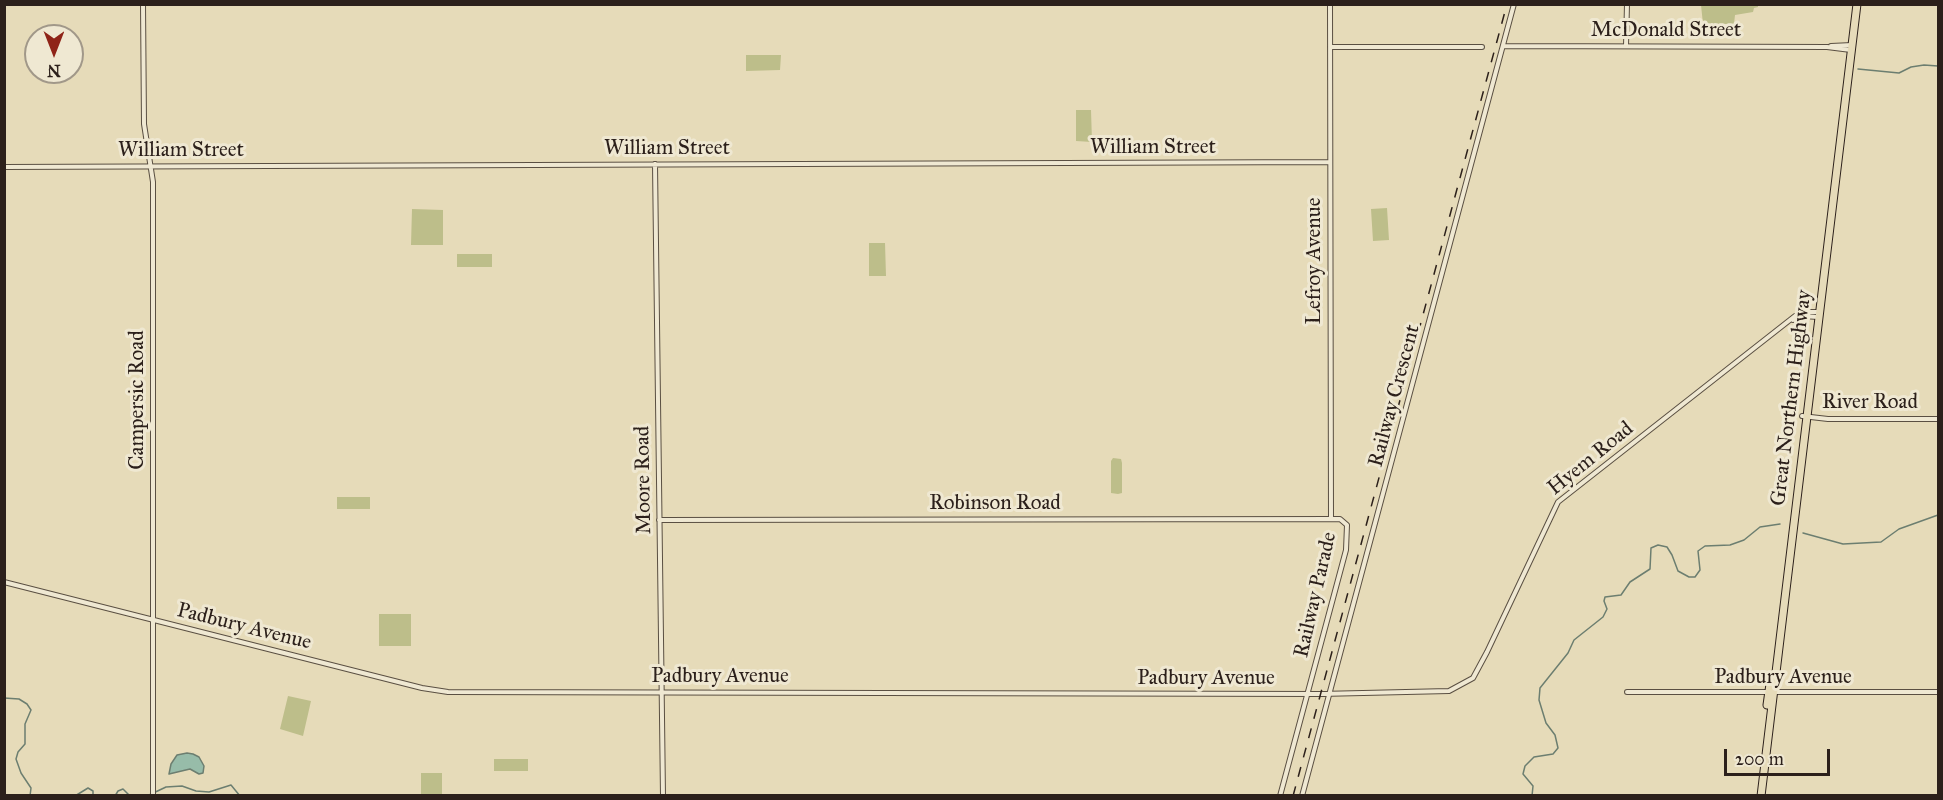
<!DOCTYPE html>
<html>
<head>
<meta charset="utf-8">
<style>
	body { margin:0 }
	#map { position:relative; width:1943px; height:800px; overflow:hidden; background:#e6dbb9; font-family:"IM FELL Great Primer",serif }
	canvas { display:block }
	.frame { position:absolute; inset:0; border:6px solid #2c201b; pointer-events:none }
	.north { position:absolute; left:24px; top:24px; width:60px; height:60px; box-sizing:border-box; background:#efe8d2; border:2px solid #a19889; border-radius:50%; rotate:180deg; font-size:16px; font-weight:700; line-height:24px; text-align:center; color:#2c201b }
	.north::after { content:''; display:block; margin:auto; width:21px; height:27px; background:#8f2418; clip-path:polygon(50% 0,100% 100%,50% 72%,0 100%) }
	.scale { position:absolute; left:1724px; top:749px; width:106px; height:27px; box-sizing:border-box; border:3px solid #2c201b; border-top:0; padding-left:8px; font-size:18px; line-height:21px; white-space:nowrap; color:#2c201b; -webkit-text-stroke:4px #efe8d2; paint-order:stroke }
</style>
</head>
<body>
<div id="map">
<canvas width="1943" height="800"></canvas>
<div class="frame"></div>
<div class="north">N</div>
<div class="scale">200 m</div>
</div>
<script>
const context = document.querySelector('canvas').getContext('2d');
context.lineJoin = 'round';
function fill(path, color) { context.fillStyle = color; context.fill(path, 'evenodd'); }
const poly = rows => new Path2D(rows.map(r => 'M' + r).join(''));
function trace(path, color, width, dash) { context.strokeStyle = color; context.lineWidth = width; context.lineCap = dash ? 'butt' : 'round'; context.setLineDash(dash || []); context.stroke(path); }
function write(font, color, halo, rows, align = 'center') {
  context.font = font + ' "IM FELL Great Primer",serif'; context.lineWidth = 6; context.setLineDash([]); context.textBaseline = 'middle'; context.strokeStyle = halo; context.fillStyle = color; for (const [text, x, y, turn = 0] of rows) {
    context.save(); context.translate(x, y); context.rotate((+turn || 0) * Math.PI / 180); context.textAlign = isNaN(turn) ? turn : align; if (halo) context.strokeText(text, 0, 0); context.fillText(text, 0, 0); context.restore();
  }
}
const green = poly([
	[1701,5,1758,5,1758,7,1754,8,1753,12,1735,15,1734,24,1703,24],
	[746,55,781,55,780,70,746,71],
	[1076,110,1091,110,1092,142,1076,141],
	[1387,208,1389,240,1373,241,1371,209],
	[412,209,443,210,443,245,411,245],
	[869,243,885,243,886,276,869,276],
	[457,254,492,254,492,267,457,267],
	[1113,458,1121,459,1122,463,1122,493,1118,494,1111,493,1111,461],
	[337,497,370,497,370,509,337,509],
	[411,614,411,646,379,646,379,614],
	[288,696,311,701,303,736,280,729],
	[494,759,528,759,528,771,494,771],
	[421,773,442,773,442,795,421,795]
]);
const water = poly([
	[187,753,193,754,199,757,204,766,203,773,199,774,190,769,169,774,171,764,177,755,187,753]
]);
const stream = poly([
	[1858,69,1899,73,1911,67,1924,65,1938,66],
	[1803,533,1843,544,1881,542,1899,529,1938,515],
	[4,698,19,699,27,704,31,710,25,724,25,744,18,752,16,759,21,773,31,788,30,796],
	[75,796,88,788,93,791,93,796],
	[115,796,118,791,123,789,130,796],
	[147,796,166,787,182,786,196,791,209,792,231,785,240,796],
	[1532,796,1533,786,1523,774,1525,766,1534,757,1553,754,1558,748,1555,735,1546,723,1539,700,1540,688,1568,653,1574,640,1603,617,1607,609,1604,601,1605,597,1621,595,1630,582,1650,569,1651,548,1658,545,1667,547,1672,555,1678,571,1689,577,1695,577,1700,570,1698,551,1705,546,1730,545,1744,540,1760,527,1780,524]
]);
const street = poly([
	[143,4,144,124,153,182,153,796],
	[1330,4,1331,518],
	[1504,46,1827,47,1851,50],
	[1626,46,1627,4],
	[1831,46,1852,45],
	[1330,47,1482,47],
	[655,164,663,796],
	[4,167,1330,162],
	[1793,320,1803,316,1818,317],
	[1802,416,1828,419,1938,419],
	[659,520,1340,519,1347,525,1346,550,1280,796],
	[4,582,422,688,448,692,1320,694,1449,691,1473,678,1487,652,1558,502,1795,316,1807,312,1819,312],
	[1627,692,1938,692],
	[1302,796,1514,4]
]);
const highway = poly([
	[1767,705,1771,677],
	[1761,796,1857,4]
]);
const rail = poly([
	[1293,796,1507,4]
]);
const streetNames = [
	["McDonald Street",1666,31],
	["William Street",1153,148],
	["William Street",667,149],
	["William Street",181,151],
	["Lefroy Avenue",1315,261,-90],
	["Railway Crescent",1395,396,-75],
	["Great Northern Highway",1792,398,-83],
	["Campersic Road",138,400,-90],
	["River Road",1870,403],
	["Hyem Road",1591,459,-39],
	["Moore Road",644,480,-91],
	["Robinson Road",995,504],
	["Railway Parade",1316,595,-77],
	["Padbury Avenue",244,627,14],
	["Padbury Avenue",720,677],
	["Padbury Avenue",1783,678],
	["Padbury Avenue",1206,679]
];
fill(green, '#bdbe8a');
fill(water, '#97bca9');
trace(water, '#6c7e70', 1.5);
trace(stream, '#6c7e70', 1.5);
trace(street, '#5a4f42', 6);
trace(highway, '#2c201b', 9);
trace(street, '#efe8d2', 4);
trace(highway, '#e6dbb9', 7);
trace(rail, '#2c201b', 1.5, [10, 10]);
write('21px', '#2c201b', '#efe8d2', streetNames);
</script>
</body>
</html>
